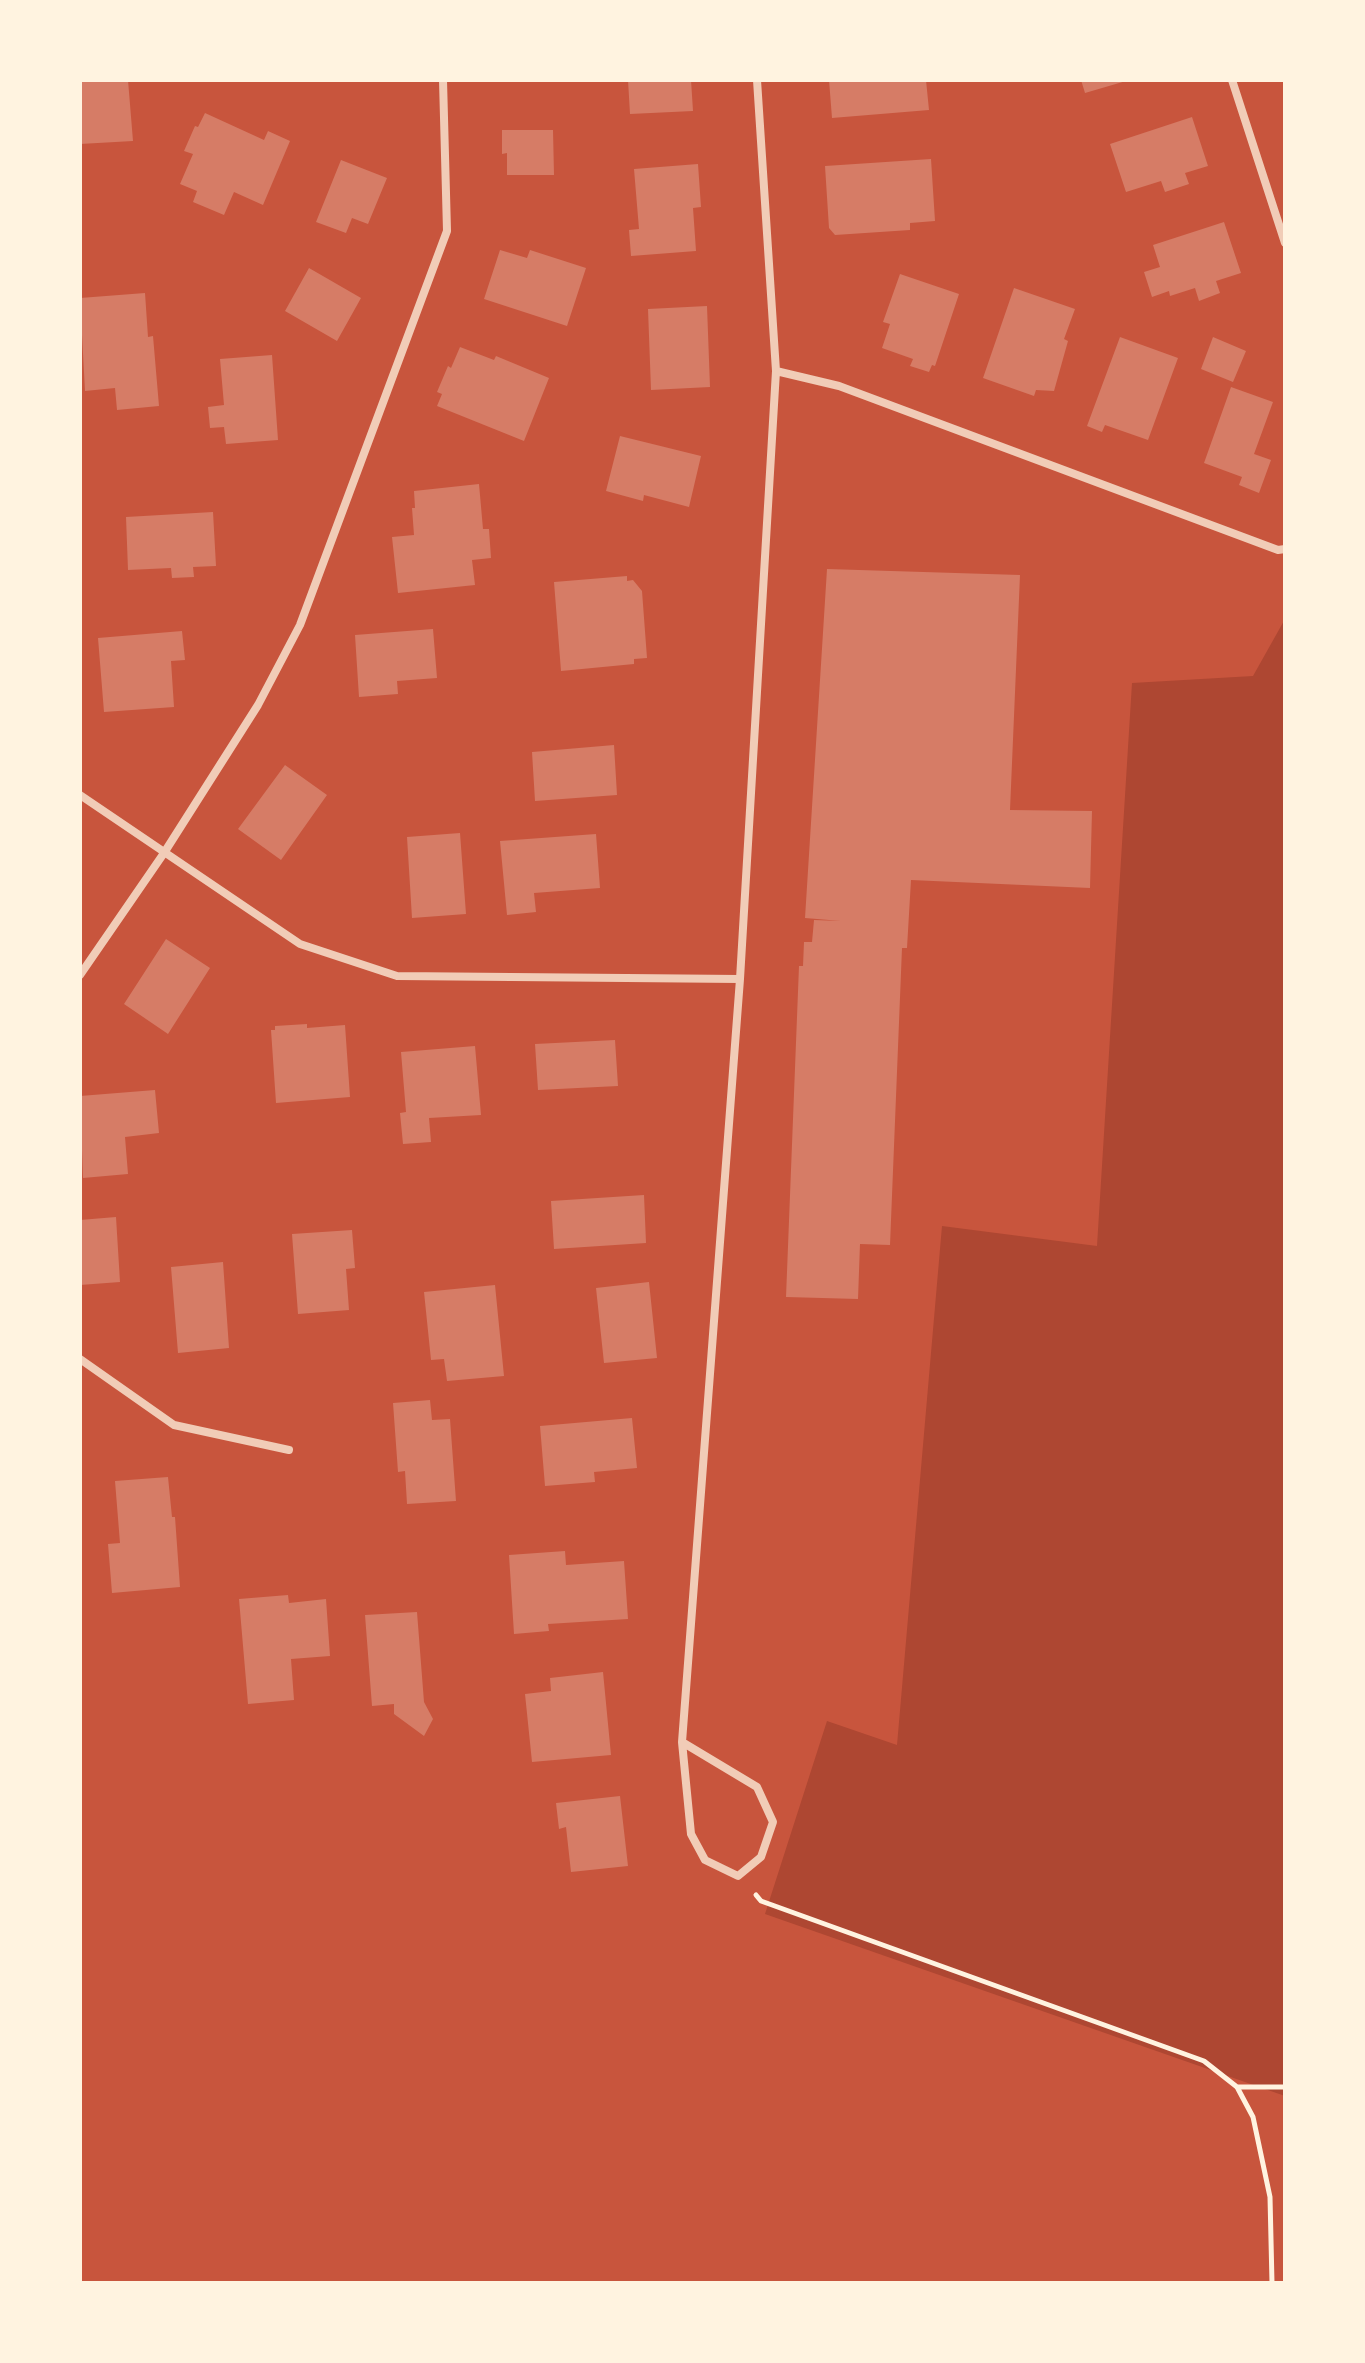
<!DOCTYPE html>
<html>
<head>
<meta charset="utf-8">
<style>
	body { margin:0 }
	#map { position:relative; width:1365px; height:2363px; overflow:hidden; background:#c8553d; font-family:Raleway,sans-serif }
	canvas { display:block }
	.frame { position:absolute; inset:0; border:82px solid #fff3e0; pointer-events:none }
</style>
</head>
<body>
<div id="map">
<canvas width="1365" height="2363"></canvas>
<div class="frame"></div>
</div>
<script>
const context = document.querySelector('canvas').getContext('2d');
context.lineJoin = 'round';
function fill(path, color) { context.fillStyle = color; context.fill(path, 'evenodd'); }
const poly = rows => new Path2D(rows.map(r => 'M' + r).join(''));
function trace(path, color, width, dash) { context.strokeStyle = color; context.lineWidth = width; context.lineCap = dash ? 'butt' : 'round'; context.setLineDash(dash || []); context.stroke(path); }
const green = poly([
	[1285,619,1285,2096,765,1914,827,1721,897,1745,942,1226,1097,1246,1132,683,1253,676]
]);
const building = poly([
	[80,80,128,80,133,141,80,144],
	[628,80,691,80,693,111,630,114],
	[829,80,926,80,929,110,832,118],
	[1081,80,1126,80,1126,81,1085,93],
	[205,113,264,140,268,131,290,141,263,205,234,192,224,215,193,202,197,191,180,184,193,154,184,151,195,126,198,127],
	[1192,117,1208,166,1185,173,1189,184,1165,192,1161,181,1126,192,1110,144],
	[502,130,553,130,554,175,507,175,507,153,502,154],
	[931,159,935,221,910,223,910,230,835,235,829,228,825,166],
	[341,160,387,178,368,224,352,218,346,233,316,222],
	[698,164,701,207,693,208,696,251,631,256,629,230,639,229,634,169],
	[1224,222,1241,273,1216,281,1220,293,1199,301,1195,288,1170,296,1169,291,1152,297,1144,272,1160,267,1153,245],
	[500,250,527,258,530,250,586,268,567,326,484,299],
	[309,268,361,298,337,341,285,311],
	[900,274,959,294,935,366,932,365,929,372,910,366,913,359,882,348,890,324,883,322],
	[1014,288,1075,309,1064,339,1068,341,1054,391,1036,390,1034,396,983,378],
	[145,293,148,337,153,336,159,406,117,410,115,388,85,391,80,298],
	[707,306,710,387,651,390,648,309],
	[1120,337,1178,358,1148,440,1105,425,1102,432,1087,426],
	[1213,337,1246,351,1233,382,1201,369],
	[460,347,494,360,496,356,549,378,524,441,437,406,442,394,437,392,448,366,451,368],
	[272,355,278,440,226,444,224,427,210,428,208,407,224,405,220,359],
	[1231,387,1273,402,1254,454,1271,460,1259,493,1239,485,1242,477,1204,463],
	[620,436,701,456,689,507,644,495,643,501,606,491],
	[479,484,483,529,489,529,491,558,472,560,475,585,398,593,392,537,414,535,412,508,415,508,414,491],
	[213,512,216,566,193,567,194,577,172,578,171,568,128,570,126,517],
	[827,569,1020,575,1010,810,1092,811,1090,888,911,880,907,948,902,948,890,1245,860,1244,858,1299,786,1297,799,966,803,966,804,942,812,942,814,920,841,921,805,918],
	[627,576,627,581,633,580,642,591,647,658,634,659,634,664,561,671,554,582],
	[433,629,437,678,397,681,398,694,359,697,355,635],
	[182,631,185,660,171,661,174,707,104,712,98,638],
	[614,745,617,795,535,801,532,752],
	[285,765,327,795,281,860,238,829],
	[460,833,466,914,412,918,407,837],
	[596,834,600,888,534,893,536,912,507,915,500,841],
	[166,939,210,968,168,1034,124,1004],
	[307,1024,307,1028,345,1025,350,1097,276,1103,271,1030,275,1030,275,1026],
	[615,1040,618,1086,538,1090,535,1044],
	[475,1046,481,1115,429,1118,431,1142,403,1144,400,1113,406,1112,401,1052],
	[155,1090,159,1133,125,1137,128,1174,83,1178,80,1096],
	[644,1195,646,1243,554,1249,551,1201],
	[116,1217,120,1282,80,1285,80,1220],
	[352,1230,355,1268,346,1269,349,1310,298,1314,292,1234],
	[223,1262,229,1348,178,1353,171,1267],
	[649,1282,657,1358,604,1363,596,1288],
	[495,1285,504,1376,447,1381,444,1359,431,1360,424,1292],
	[430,1400,432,1420,450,1419,456,1501,407,1504,405,1471,398,1472,393,1403],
	[632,1418,637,1468,594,1472,595,1482,545,1486,540,1426],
	[168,1477,172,1517,175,1517,180,1587,112,1593,108,1544,120,1543,115,1481],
	[565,1551,566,1565,624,1561,628,1619,548,1624,549,1631,514,1634,509,1555],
	[288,1595,289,1603,326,1599,330,1656,291,1659,294,1700,248,1704,239,1599],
	[417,1612,424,1702,433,1719,424,1736,394,1714,394,1704,372,1706,365,1615],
	[603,1672,611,1755,532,1762,525,1694,551,1691,550,1678],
	[620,1796,628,1866,571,1872,566,1827,559,1829,556,1803]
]);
const path = poly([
	[756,1895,761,1901,1204,2061,1237,2087,1253,2117,1270,2197,1272,2283],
	[1237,2087,1285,2087]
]);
const minor = poly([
	[1232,80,1285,243],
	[776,371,839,386,1278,550,1285,549],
	[80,795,300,944,397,976,740,979],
	[80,975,164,853,258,705,300,625,447,231,443,80],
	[80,1359,174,1425,289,1450],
	[682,1742,691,1834,705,1860,738,1876,761,1857,773,1822,757,1787,682,1742,740,979,776,371,757,80]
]);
fill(green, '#ae4732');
fill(building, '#d67c66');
trace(path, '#fff3e0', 5);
trace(minor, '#f1ccb7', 8);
</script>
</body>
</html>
